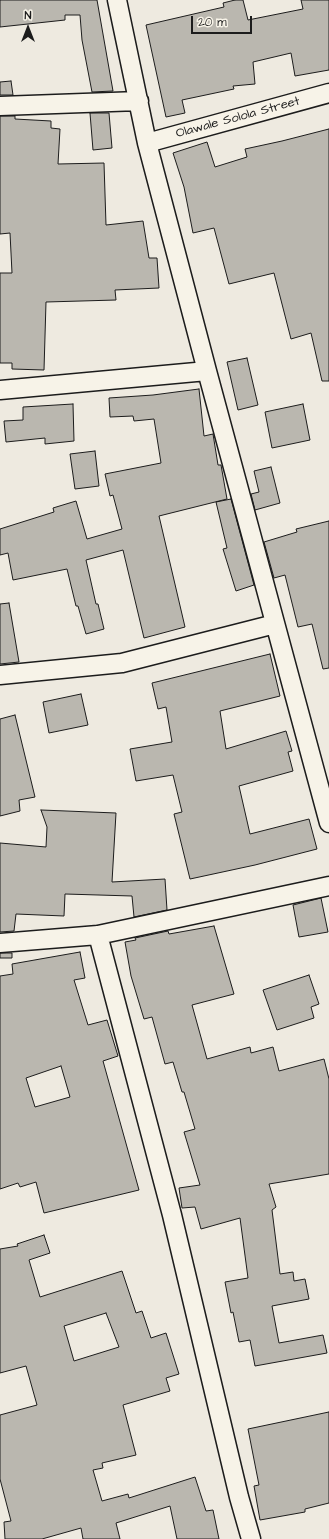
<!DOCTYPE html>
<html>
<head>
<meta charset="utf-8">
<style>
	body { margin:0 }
	#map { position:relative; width:329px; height:1539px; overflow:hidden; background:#eeeae0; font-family:"Architects Daughter",sans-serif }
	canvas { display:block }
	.north { position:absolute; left:8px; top:8px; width:40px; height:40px; -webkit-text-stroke:3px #f7f3e8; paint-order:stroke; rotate:0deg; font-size:11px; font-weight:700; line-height:16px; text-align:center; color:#1c1c1c }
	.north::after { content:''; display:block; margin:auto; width:14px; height:18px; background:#1c1c1c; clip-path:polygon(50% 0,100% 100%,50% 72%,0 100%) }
	.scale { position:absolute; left:191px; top:16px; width:61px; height:18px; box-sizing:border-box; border:2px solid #1c1c1c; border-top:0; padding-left:5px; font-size:12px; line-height:14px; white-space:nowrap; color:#1c1c1c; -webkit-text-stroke:3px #f7f3e8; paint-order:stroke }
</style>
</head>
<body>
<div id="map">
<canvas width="329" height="1539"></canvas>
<div class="north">N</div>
<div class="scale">20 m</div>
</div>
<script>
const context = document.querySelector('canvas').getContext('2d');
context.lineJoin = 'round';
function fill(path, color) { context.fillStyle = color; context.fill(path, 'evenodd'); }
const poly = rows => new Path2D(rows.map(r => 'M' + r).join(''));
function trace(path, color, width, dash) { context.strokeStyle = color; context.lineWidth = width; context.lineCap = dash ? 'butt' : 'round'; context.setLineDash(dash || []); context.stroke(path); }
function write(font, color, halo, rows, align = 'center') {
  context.font = font + ' "Architects Daughter",sans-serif'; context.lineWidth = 3.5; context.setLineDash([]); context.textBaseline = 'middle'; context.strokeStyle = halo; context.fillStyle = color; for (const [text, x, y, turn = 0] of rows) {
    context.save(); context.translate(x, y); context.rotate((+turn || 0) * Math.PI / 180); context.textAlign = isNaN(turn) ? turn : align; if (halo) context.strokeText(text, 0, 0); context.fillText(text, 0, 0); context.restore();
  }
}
const building = poly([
	[0,0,97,0,113,91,92,92,82,40,80,15,65,15,65,20,0,27,0,0],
	[235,0,243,0,248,20,303,9,301,0,329,0,329,70,295,76,291,53,253,62,255,84,233,86,234,89,182,100,185,113,166,117,146,25,224,7,223,3,235,0],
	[11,81,13,95,0,95,0,82,11,81],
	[90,113,109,113,112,148,93,150,90,113],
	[0,116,15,116,15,119,51,121,51,128,60,129,58,164,104,163,106,225,143,221,149,258,157,258,159,288,115,290,116,300,46,302,44,370,12,369,12,363,0,363,0,273,12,273,10,233,0,234,0,116],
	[329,129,329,381,322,381,311,333,291,339,274,273,229,284,214,228,193,233,184,187,173,153,207,142,215,167,247,157,245,149,282,141,329,129],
	[247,358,258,405,238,410,227,362,247,358],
	[199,389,204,436,213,434,218,465,221,465,227,499,159,516,185,627,144,638,123,550,86,560,96,604,98,604,104,629,86,634,78,606,76,606,67,569,13,580,8,553,0,555,0,529,54,512,53,508,76,501,87,539,122,529,113,495,110,496,105,474,161,463,154,419,134,421,133,416,110,417,109,398,153,395,199,389],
	[73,404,74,441,45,444,45,438,6,442,4,421,23,420,23,407,73,404],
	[303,404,310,440,272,448,265,412,303,404],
	[95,451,99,486,75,489,70,454,95,451],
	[271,467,280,503,255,510,251,494,259,492,254,471,271,467],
	[231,499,254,585,236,591,223,549,227,548,216,502,231,499],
	[329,521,329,668,323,669,312,624,298,627,285,575,274,578,264,542,297,532,296,529,329,521],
	[9,603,19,662,0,664,0,604,9,603],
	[270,654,280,696,220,711,226,749,286,731,292,751,288,752,293,771,239,786,250,834,309,819,317,849,255,865,190,879,174,814,182,812,173,775,136,781,130,749,172,742,166,707,158,709,152,683,270,654],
	[81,694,88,725,49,733,43,702,81,694],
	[15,715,35,797,19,800,20,811,0,816,0,719,15,715],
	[41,810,116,813,112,882,165,879,167,910,134,917,132,896,65,894,64,916,16,914,14,931,0,932,0,843,46,847,47,827,41,810],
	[321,898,328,932,299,937,293,905,321,898],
	[214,926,234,994,192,1005,207,1059,250,1047,251,1053,273,1047,279,1071,324,1059,329,1079,329,1174,269,1184,276,1207,272,1210,280,1274,293,1272,294,1281,305,1279,309,1299,272,1306,279,1343,323,1335,327,1353,255,1366,250,1340,239,1342,233,1312,231,1313,225,1282,248,1278,240,1218,201,1229,195,1207,182,1208,179,1188,200,1185,184,1132,195,1129,184,1092,182,1092,173,1062,165,1064,152,1017,144,1019,131,976,125,942,136,940,135,938,168,931,169,934,214,926],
	[80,952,85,978,74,980,88,1025,107,1020,118,1056,103,1061,139,1190,44,1213,36,1182,20,1187,18,1183,0,1189,0,976,13,974,12,964,80,952],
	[61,1066,70,1097,35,1107,26,1078,61,1066],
	[0,953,12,953,12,958,0,958,0,953],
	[309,975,319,1004,311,1007,314,1018,277,1030,263,990,309,975],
	[44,1235,50,1253,29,1260,40,1297,122,1271,136,1313,142,1311,151,1338,166,1333,179,1374,166,1378,170,1391,123,1405,136,1455,102,1463,103,1468,93,1470,102,1501,128,1494,129,1498,195,1477,206,1511,213,1510,219,1539,177,1539,170,1506,116,1523,120,1539,83,1539,81,1528,42,1539,5,1539,4,1522,11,1521,0,1479,0,1415,37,1405,26,1366,0,1373,0,1249,18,1246,17,1244,44,1235],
	[106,1313,119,1347,74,1361,64,1326,106,1313],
	[329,1412,329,1503,305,1509,305,1512,260,1520,254,1486,259,1485,248,1429,329,1412]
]);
const minor = poly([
	[117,0,147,143,207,371,329,823],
	[0,106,139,101],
	[147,143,329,93],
	[0,390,207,371],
	[0,675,122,663,275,624],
	[98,935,172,1215,239,1497,251,1539],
	[0,943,98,935,329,886]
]);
const streetNames = [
	["Olawale Solola Street",238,118,-15]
];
fill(building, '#bab7af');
trace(building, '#1c1c1c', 1);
trace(minor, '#1c1c1c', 21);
trace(minor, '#f7f3e8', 18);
write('13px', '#1c1c1c', '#f7f3e8', streetNames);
</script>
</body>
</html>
